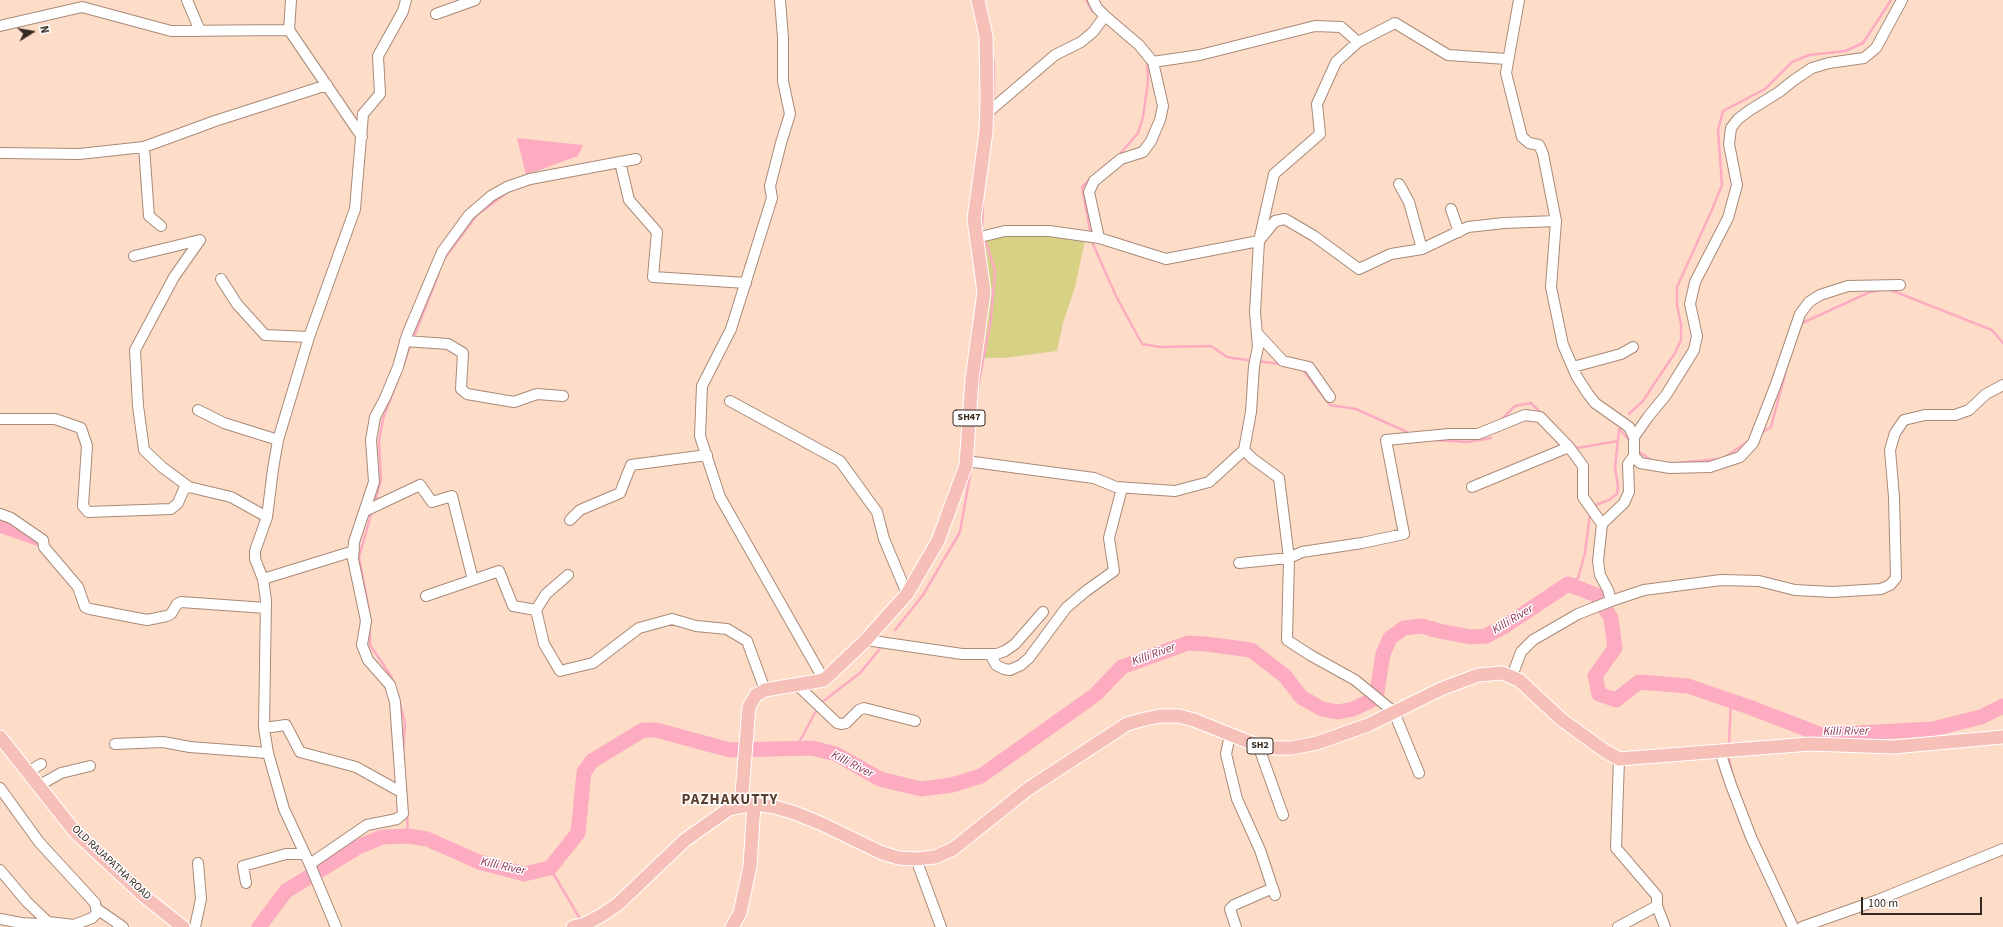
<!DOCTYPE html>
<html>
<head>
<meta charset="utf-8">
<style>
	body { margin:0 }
	#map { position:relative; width:2003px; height:927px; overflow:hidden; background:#feddc8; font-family:"Source Sans 3",sans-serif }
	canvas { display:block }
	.north { position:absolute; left:12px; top:12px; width:40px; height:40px; -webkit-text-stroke:3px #fff; paint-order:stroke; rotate:79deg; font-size:11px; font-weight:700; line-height:16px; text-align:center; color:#352921 }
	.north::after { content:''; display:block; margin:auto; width:14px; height:18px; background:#352921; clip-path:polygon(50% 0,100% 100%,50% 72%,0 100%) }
	.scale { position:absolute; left:1861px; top:897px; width:121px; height:18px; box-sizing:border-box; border:2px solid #352921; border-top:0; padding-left:5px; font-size:12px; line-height:14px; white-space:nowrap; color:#352921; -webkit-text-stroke:3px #fff; paint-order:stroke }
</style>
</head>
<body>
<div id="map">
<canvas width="2003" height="927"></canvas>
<div class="north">N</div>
<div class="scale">100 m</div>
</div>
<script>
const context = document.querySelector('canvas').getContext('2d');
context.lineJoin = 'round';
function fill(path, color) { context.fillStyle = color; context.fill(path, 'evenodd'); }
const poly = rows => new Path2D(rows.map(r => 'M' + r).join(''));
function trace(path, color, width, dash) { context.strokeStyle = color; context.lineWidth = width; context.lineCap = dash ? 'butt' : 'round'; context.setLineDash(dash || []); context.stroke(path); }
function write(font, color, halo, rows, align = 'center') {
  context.font = font + ' "Source Sans 3",sans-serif'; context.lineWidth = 3; context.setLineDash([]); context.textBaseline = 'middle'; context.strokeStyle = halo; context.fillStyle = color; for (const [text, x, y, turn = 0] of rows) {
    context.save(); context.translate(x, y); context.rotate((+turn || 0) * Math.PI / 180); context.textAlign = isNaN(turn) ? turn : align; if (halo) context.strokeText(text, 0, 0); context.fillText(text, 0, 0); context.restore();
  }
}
const green = poly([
	[1019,232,1085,240,1075,287,1063,323,1057,351,1004,358,979,358,976,241]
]);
const water = poly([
	[517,138,583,145,578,156,526,175],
	[0,518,9,519,41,541,40,547,0,533]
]);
const stream = poly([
	[1086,0,1092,11],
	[992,53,994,64,994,99],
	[992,126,993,117],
	[1118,156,1138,133,1143,117,1148,81,1147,60],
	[982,226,983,202],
	[1090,230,1082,187,1091,178],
	[1093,244,1116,296,1142,344,1160,347,1211,346,1227,357,1253,361],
	[444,259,477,215,505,194],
	[1800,324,1870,292,1888,289,1992,330,2003,343],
	[413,339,439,273],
	[1258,361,1280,364],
	[1303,370,1330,405,1356,409,1407,432],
	[978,387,991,319,995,271,985,240],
	[1629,414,1643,401,1654,384,1675,353,1681,340,1681,324,1677,305,1677,287,1711,212,1722,185,1718,130,1723,111,1765,89,1792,62,1809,55,1845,51,1863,43,1891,0],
	[1500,421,1515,406,1531,403,1542,414],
	[1620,430,1628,439],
	[1761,433,1771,427,1786,371],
	[1434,440,1468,442,1491,438],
	[1571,443,1577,448,1618,441],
	[1639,452,1653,461],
	[1725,457,1747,442],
	[1678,463,1718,459],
	[375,502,381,479,379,441,383,419,411,344],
	[1593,506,1609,500,1617,494,1618,486,1615,468,1619,430,1622,425],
	[1568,584,1578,578,1585,553,1590,513],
	[369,611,359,557,372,511],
	[370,626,370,645,391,676,393,682],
	[895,630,923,595,960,532,972,464],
	[821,703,860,673,883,645],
	[400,704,405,723,403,752],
	[1729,743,1731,700],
	[796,748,816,711],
	[1729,758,1733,777],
	[407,813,408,836],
	[550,868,579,917]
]);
const river = poly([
	[259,927,286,891,358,847,382,837,408,836,427,839,479,862,524,874,550,868,578,833,584,772,592,761,643,730,656,730,730,750,812,748,836,754,880,779,921,789,952,785,981,776,1095,695,1122,667,1188,643,1206,644,1251,650,1285,676,1301,697,1322,709,1338,712,1353,709,1376,698,1383,654,1390,638,1404,628,1422,626,1439,631,1471,637,1486,636,1505,626,1568,584,1596,595,1611,618,1615,648,1595,676,1599,694,1616,700,1639,682,1688,686,1749,707,1822,735,1933,729,1981,717,2003,706]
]);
const minor = poly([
	[187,0,200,31],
	[780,0,783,38,783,81,790,114,781,143,770,186,772,198,731,329,702,386,700,436,720,497,824,680],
	[1519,0,1506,73,1522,137,1529,143,1539,145,1543,154,1556,221,1551,287,1563,345,1577,377,1588,394,1595,403,1629,427,1634,437,1634,456,1640,463,1670,468,1710,467,1740,457,1753,443,1776,384,1800,314,1809,302,1820,295,1848,286,1900,285],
	[436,14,475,0],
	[1105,16,1139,45,1153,62,1200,55,1315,26,1341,27,1358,42],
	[0,26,82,7,171,31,289,30,362,137],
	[289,30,291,0],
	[986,114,1055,55,1081,42,1093,32,1105,16,1097,8,1093,0],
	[144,147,149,216,161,226],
	[0,153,79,154,144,147,215,121,327,85],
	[620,162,629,200,657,232,653,277,746,283],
	[1399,184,1409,202,1422,249,1468,227,1504,223,1556,221],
	[1451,209,1459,232],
	[976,238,1005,231,1049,231,1099,238,1166,259,1259,241,1275,221,1285,219,1314,236,1359,269,1391,254,1422,249],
	[1099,238,1089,192,1094,181,1121,159,1143,152,1151,141,1160,120,1163,106,1153,62],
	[134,256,200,240,174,277,135,350,138,406,144,450,162,467,189,487],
	[221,279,237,304,265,335,309,337],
	[1257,333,1283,361,1309,367,1330,397],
	[405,341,448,344,463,353,461,389,467,394,514,402,537,394,563,396],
	[1573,367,1621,354,1633,347],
	[730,401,840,461,877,512,884,539,907,594],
	[198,410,224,423,278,440],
	[0,419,55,419,81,428,87,446,83,506,88,512,171,509,178,503,184,489,189,487,231,497,267,517],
	[1634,437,1648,417,1666,395,1694,350,1697,336,1690,304,1695,282,1728,218,1737,185,1729,144,1731,128,1738,119,1750,110,1779,92,1794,80,1812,68,1829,63,1864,58,1876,48,1902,0],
	[1244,450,1253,459,1279,478,1289,558,1287,640,1310,655,1355,680,1394,712,1419,773],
	[966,461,1094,478,1116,487,1175,491,1209,482,1244,450,1251,412,1254,366,1258,347,1255,312,1259,241,1274,174,1320,134,1317,104,1336,62,1358,42,1395,23,1448,55,1507,59],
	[1472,487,1569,447],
	[365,511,420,485,432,502,452,496,473,580],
	[0,514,11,518,43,540,44,547,78,587,85,607,90,609,147,620,167,616,171,614,177,604,181,602,266,608],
	[570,520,580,510,620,493,631,465,707,455],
	[1239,563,1289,558,1302,552,1362,543,1404,534,1386,440,1449,434,1478,434,1525,415,1540,417,1569,447,1583,466,1583,497,1602,524],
	[263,579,354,551],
	[426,596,499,571,513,606,536,610,544,644,560,671,593,663,639,628,672,619,696,626,727,629,747,641,765,690],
	[1611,601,1644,590,1721,580,1759,581,1795,590,1832,592,1881,589,1890,585,1896,578,1894,497,1890,450,1895,433,1904,420,1925,415,1955,415,1969,410,1986,394,2003,385],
	[536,610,546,594,568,575],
	[866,640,962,654,997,654,1005,651,1015,644,1043,612],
	[990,654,996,665,1004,669,1010,670,1021,665,1029,658,1066,608,1086,591,1114,571,1109,538,1122,488],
	[1512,676,1521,652,1533,640,1578,614,1611,601,1608,590,1600,575,1598,561,1602,524,1624,503,1629,492,1628,464,1634,456],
	[796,684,837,723,841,724,846,723,859,710,864,708,915,721],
	[264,728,286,725,300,752,356,767,401,792],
	[1230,735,1226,754,1237,799,1260,850,1275,895],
	[115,744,163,742,190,747,268,753],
	[1258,745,1283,815],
	[1720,752,1731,785,1751,837,1793,927],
	[28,772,41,764],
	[38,786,61,773,90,766],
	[0,788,39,842,95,903,97,913,92,918,74,925,48,922,27,902,0,870],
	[916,859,941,927],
	[310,864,367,825,397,819,403,814,395,702,390,685,368,660,362,645,366,621,353,559,354,542,374,482,371,440,375,417,385,398,398,367,407,335,442,252,469,215,491,196,507,187,530,179,636,159],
	[246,883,243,866,286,854,305,854],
	[1657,906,1665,927],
	[97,909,123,927],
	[0,919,21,923,39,924,48,922],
	[195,927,201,899,198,863],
	[336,927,311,867,284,809,268,753,264,728,266,600,263,579,255,559,255,551,267,517,273,469,278,440,309,337,355,209,363,114,380,94,378,56,403,11,406,0],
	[1236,927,1230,909,1234,905,1273,888],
	[1618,927,1657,906,1657,896,1616,848,1619,759],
	[1802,927,1878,900,2003,849]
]);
const major = poly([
	[0,737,76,833,145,897,183,927],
	[741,805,749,707,756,695,765,690,824,680,866,640,907,594,938,541,966,465,972,379,984,292,974,219,986,132,987,100,986,36,978,0],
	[573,927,585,924,602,915,618,904,685,840,729,809,754,804,775,807,795,813,822,824,882,853,899,858,916,859,935,857,953,849,1028,789,1127,724,1145,719,1160,716,1179,716,1194,720,1254,744,1273,748,1291,748,1317,743,1368,725,1441,689,1478,675,1502,673,1519,680,1562,720,1605,751,1619,759,1810,744,1893,747,2003,737],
	[732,927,740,913,750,866,754,804]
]);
const shields = [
	[969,418,32],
	[1260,746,26]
];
const shieldNames = [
	["SH47",969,418],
	["SH2",1260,746]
];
const streetNames = [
	["OLD RAJAPATHA ROAD",111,863,43]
];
const waterNames = [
	["Killi River",1513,620,-31],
	["Killi River",1154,655,-20],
	["Killi River",1846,732,-1],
	["Killi River",852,765,27],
	["Killi River",503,867,12]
];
const districtNames = [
	["PAZHAKUTTY",730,801]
];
fill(green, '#d6d185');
fill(water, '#fdabc0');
trace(stream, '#fdabc0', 2.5);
trace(river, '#fdabc0', 15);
trace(minor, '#a98a77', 12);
trace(major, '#fff', 15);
trace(minor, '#fff', 10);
trace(major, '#f6c0b9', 13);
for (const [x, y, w] of shields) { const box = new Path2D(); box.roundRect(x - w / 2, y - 8, w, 16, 3); context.fillStyle = '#fff'; context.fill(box); trace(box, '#352921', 1); }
write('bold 10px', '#352921', null, shieldNames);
write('11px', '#352921', '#fff', streetNames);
write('italic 12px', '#8f3252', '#fff', waterNames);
context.letterSpacing = '1px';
write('bold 15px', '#593e2d', '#fff', districtNames);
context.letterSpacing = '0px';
</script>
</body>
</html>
